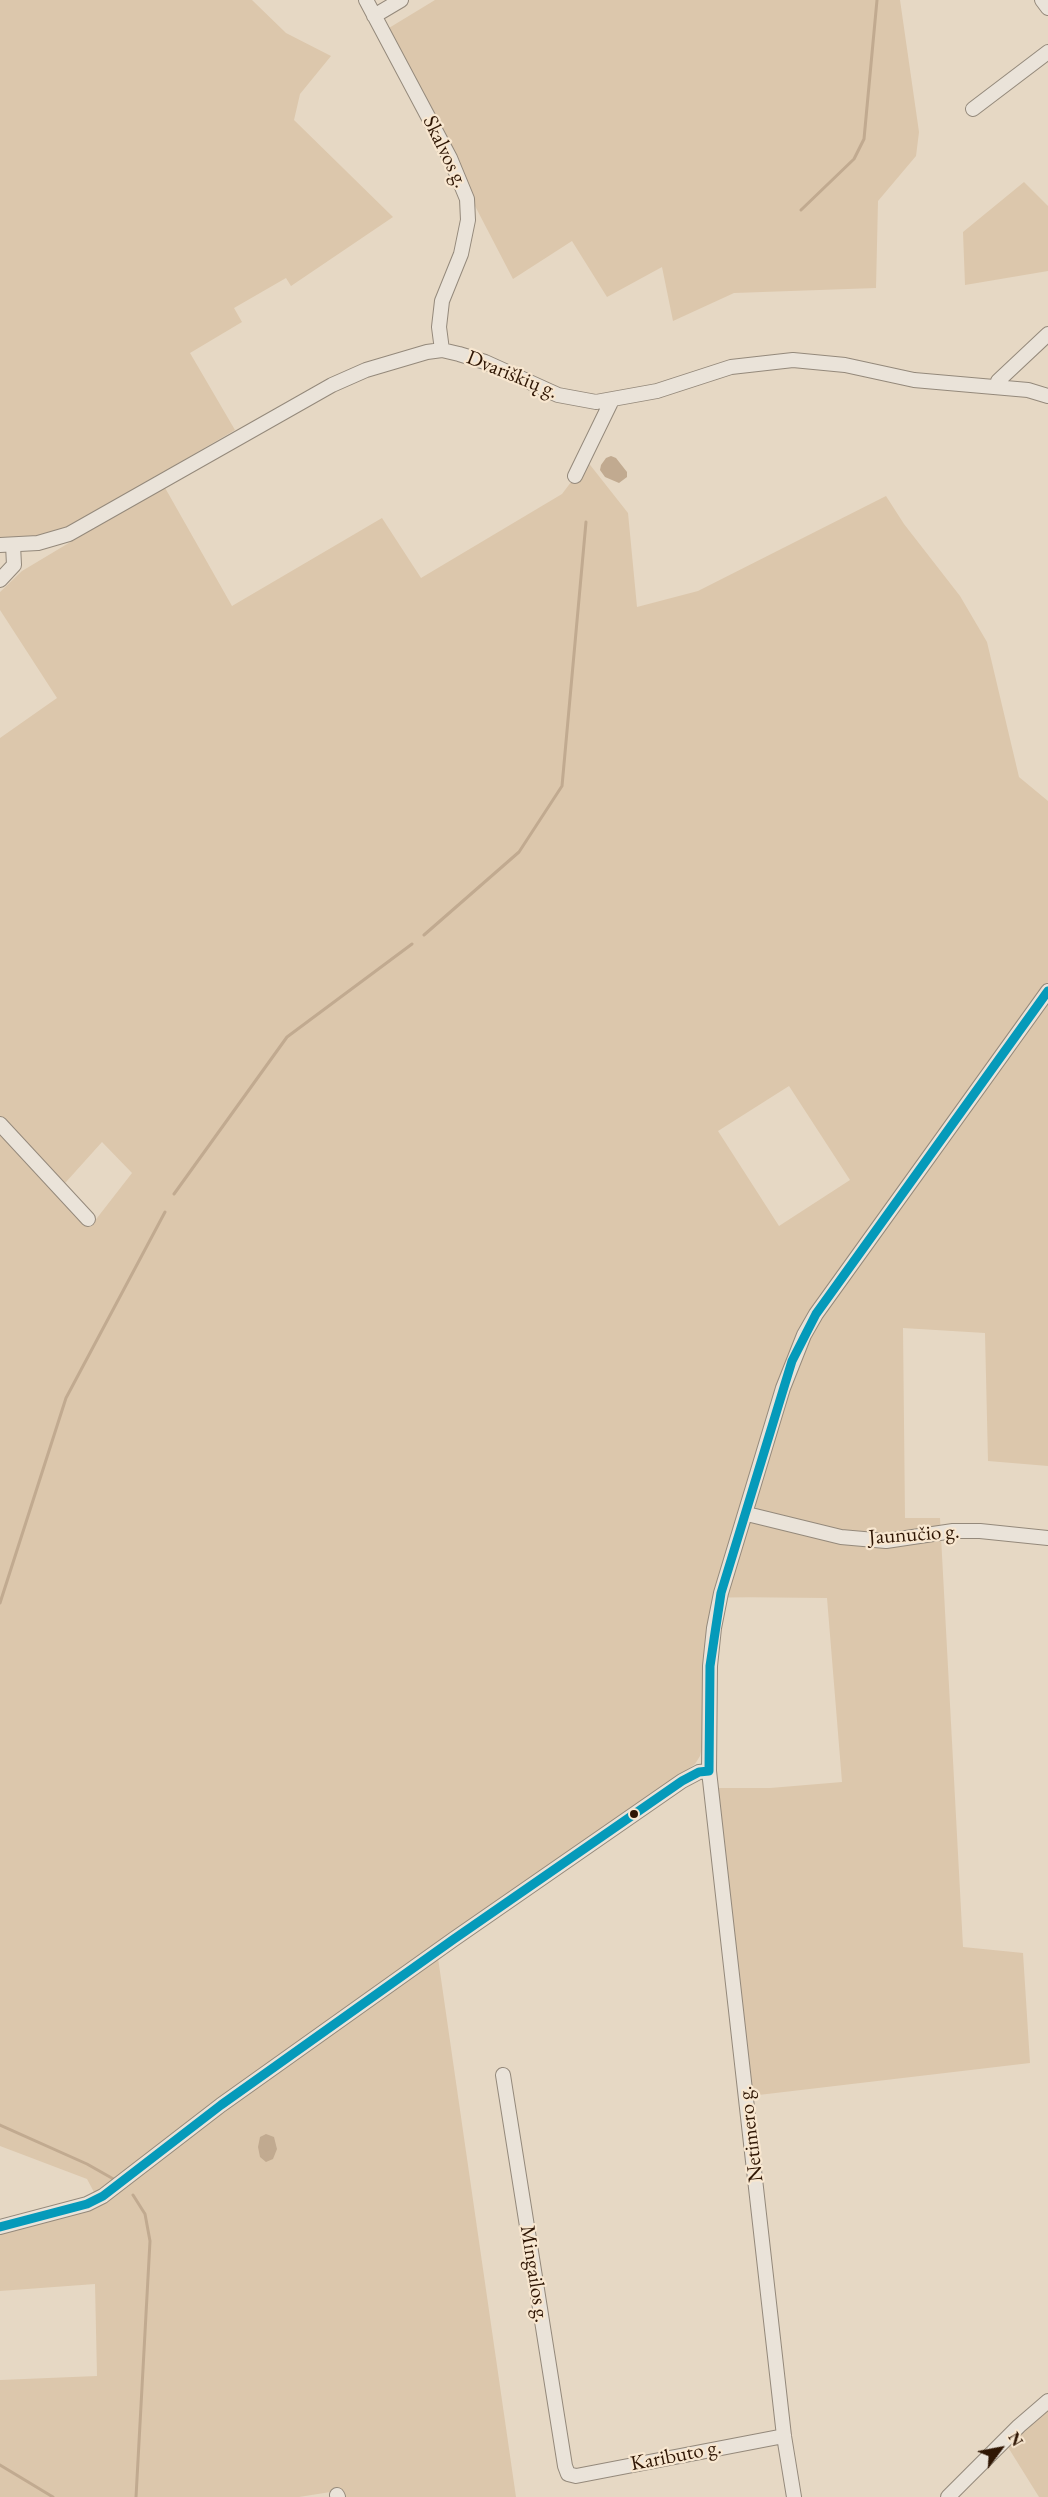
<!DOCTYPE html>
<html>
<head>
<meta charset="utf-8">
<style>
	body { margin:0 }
	#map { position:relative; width:1048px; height:2497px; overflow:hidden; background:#e6d8c4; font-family:"EB Garamond",serif }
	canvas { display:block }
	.north { position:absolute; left:970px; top:2419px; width:60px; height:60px; -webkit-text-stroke:4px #f8e7d0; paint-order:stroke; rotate:58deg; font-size:16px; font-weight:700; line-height:24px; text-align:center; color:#2f1604 }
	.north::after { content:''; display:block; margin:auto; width:21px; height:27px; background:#2f1604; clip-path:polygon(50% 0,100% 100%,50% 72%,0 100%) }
</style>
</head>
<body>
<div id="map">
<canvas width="1048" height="2497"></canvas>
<div class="north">N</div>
</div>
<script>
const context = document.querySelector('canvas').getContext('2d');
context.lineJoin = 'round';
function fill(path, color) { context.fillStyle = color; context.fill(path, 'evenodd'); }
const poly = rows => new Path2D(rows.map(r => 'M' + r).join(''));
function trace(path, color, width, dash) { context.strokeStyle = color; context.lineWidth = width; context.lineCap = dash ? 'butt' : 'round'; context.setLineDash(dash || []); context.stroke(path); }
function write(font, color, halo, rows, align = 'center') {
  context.font = font + ' "EB Garamond",serif'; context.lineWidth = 4.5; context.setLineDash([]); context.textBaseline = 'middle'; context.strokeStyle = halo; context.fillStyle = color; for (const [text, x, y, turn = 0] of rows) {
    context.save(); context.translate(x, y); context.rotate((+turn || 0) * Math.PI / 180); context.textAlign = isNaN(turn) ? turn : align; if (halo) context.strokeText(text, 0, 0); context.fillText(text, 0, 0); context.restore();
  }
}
const green = poly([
	[0,0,252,0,286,33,331,56,300,94,294,120,393,217,291,286,286,278,234,308,242,322,190,353,235,430,71,526,43,537,0,539],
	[435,0,900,0,919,132,916,156,878,201,876,288,734,293,673,321,662,267,607,297,572,241,513,279,384,31],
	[1024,182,1048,206,1048,271,965,285,963,232],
	[587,461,628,513,637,607,698,591,886,496,904,524,960,596,987,642,1019,777,1048,801,1048,982,798,1337,782,1371,735,1530,704,1738,700,1756,695,1764,95,2194,87,2179,0,2146,0,738,57,698,0,610,0,592,22,571,164,486,232,606,382,518,421,578,562,494],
	[789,1086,850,1180,779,1226,718,1131],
	[102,1142,132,1173,90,1227,57,1192],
	[1048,1000,1048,1466,988,1461,985,1333,903,1328,905,1518,940,1518,963,1947,1023,1953,1030,2063,750,2096,717,1788,770,1788,842,1782,827,1598,725,1597,789,1389,806,1343,821,1316],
	[438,1958,516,2497,345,2497,343,2490,299,2497,0,2497,0,2380,97,2376,95,2284,0,2291,0,2234,60,2217,118,2192,214,2116],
	[1048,2408,1048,2497,1039,2497,1006,2444]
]);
const water = poly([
	[611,456,616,458,627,472,627,477,619,483,605,477,600,470,601,465,606,458],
	[266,2134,274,2137,277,2149,273,2159,266,2162,260,2157,258,2147,260,2137]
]);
const stream = poly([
	[801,210,854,159,864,139,877,0],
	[424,935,519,852,562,786,586,522],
	[174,1194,287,1037,412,944],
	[0,1603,66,1398,165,1212],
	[0,2125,87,2164,117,2181],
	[133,2195,145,2214,150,2241,136,2497],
	[0,2465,53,2497]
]);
const minor = poly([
	[366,0,450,158,467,199,468,220,461,254,442,301,439,327,442,350],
	[1042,0,1048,8],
	[374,16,401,0],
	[973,109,1048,52],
	[997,386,998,381,1048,334],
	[575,476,612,400],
	[0,545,38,543,69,534,332,385,366,370,427,352,442,350,459,354,485,362,558,395,596,402,657,391,731,367,793,360,845,365,914,380,1028,390,1048,396],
	[0,580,14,565,13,545],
	[0,1124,88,1219],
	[747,1514,841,1537,886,1541,953,1531,980,1531,1048,1538],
	[503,2075,565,2466,568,2474,576,2476,784,2436],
	[0,2227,87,2204,103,2196,221,2105,454,1939,682,1781,699,1772,709,1771],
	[337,2495,338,2497],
	[794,2497,784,2436,709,1771,710,1666,714,1628,721,1593,783,1388,804,1335,816,1314,1048,991],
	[948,2497,1019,2426,1048,2401]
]);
const bus1 = poly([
	[709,1771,710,1666,721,1593,792,1361,816,1314,1048,991],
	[0,2227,87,2204,103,2196,221,2105,454,1939,682,1781,699,1772,709,1771]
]);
const markers = [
	[634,1814,5,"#2f1604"]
];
const streetNames = [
	["Skalvos g.",445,152,64],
	["Dvariškių g.",512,375,22],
	["Jaunučio g.",914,1535,-4],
	["Netimero g.",751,2134,-97],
	["Mingailos g.",534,2274,81],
	["Kaributo g.",676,2456,-11]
];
fill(green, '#dcc7ac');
fill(water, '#c1aa90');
trace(stream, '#c1aa90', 3);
trace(minor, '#94897b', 16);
trace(minor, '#eae3d9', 14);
trace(bus1, '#059aba', 9);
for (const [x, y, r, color] of markers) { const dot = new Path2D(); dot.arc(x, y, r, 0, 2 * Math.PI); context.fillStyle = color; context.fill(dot); trace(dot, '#f8e7d0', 2); }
write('21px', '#2f1604', '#f8e7d0', streetNames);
</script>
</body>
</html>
